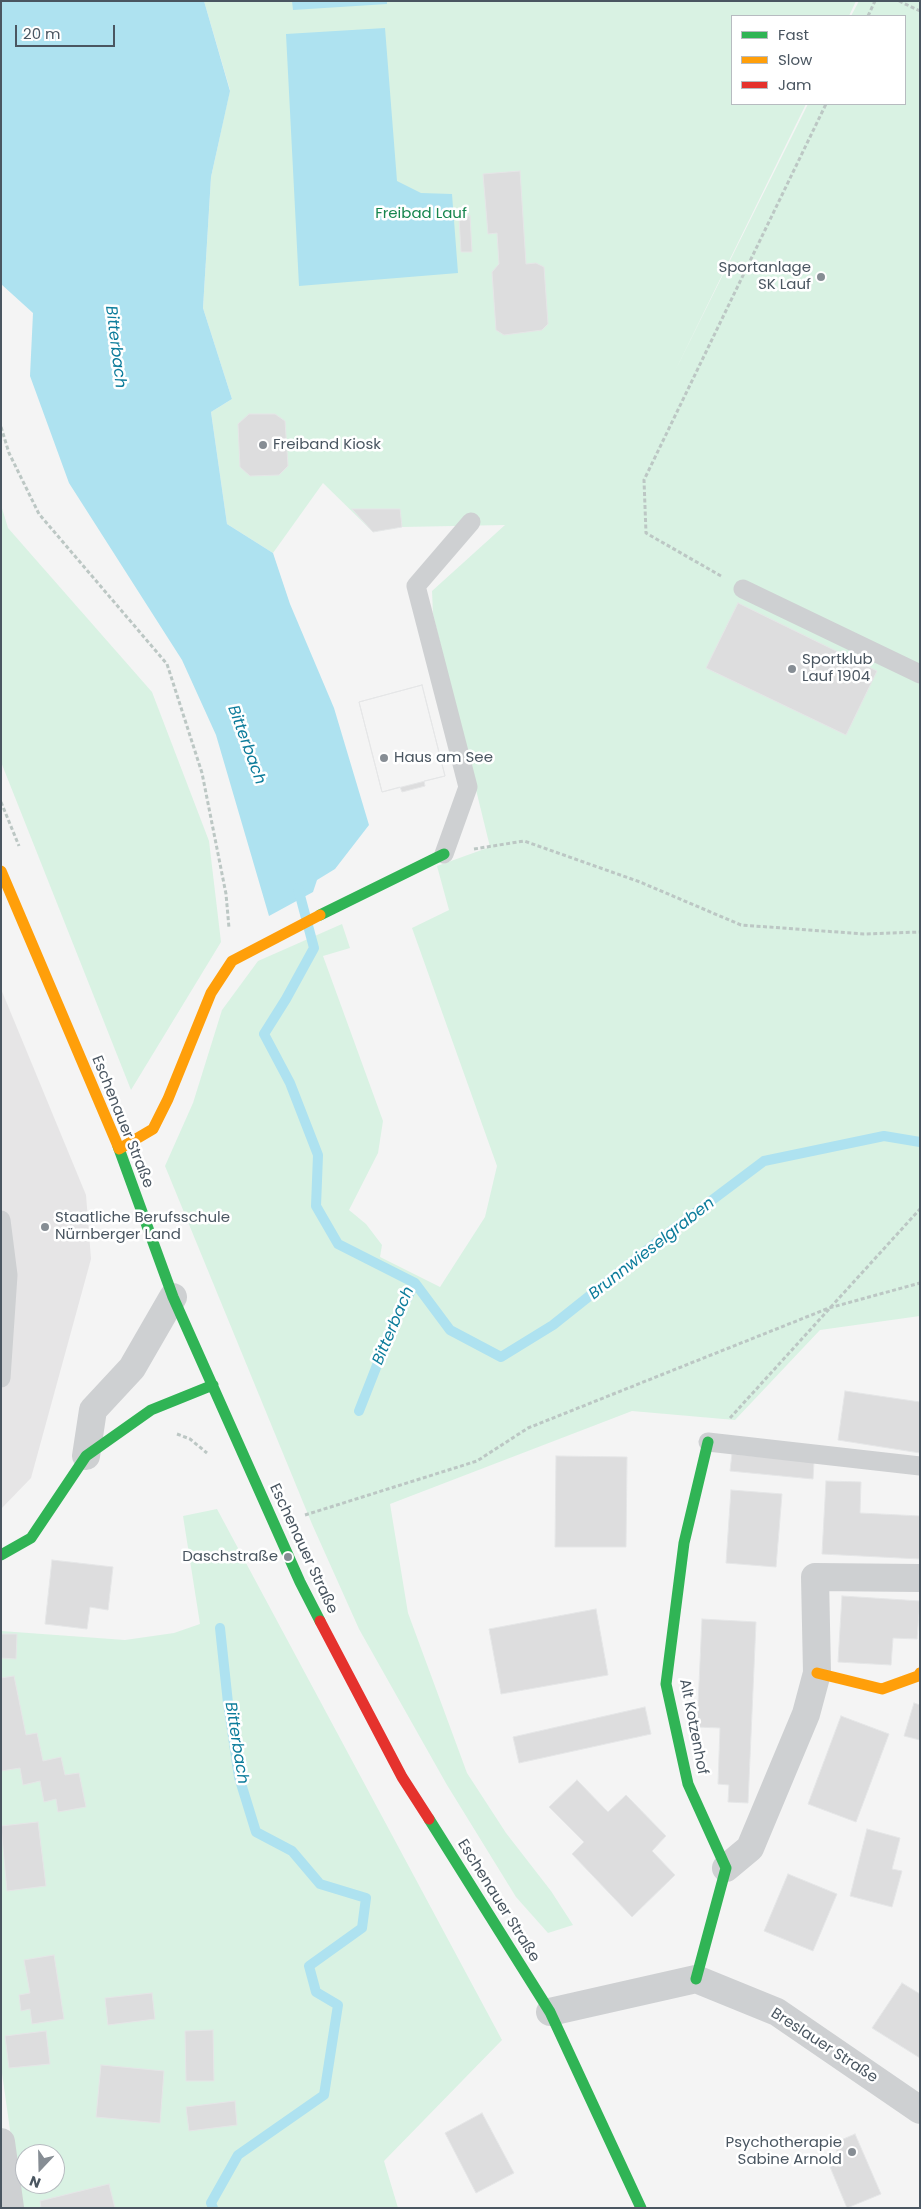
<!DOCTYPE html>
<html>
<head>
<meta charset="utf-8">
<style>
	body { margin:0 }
	#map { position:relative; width:921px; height:2209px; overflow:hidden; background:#f4f4f4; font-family:Poppins,sans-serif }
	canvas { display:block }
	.frame { position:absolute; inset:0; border:2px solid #4a5661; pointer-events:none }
	.legend { position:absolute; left:731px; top:15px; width:175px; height:90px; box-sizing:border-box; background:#fff; border:1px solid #b7bbc0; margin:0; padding:6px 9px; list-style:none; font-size:15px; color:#4a5661 }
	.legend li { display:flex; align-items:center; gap:10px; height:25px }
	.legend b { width:25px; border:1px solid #b7bbc0 }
	.north { position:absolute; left:15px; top:2144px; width:50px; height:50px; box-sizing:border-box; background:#fff; border:1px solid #b7bbc0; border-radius:50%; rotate:201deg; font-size:14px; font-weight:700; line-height:20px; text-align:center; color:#4a5661 }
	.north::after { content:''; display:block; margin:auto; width:18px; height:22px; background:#868d94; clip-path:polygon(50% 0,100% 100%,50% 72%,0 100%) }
	.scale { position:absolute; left:15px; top:25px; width:100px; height:22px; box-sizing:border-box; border:2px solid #4a5661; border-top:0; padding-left:6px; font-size:15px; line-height:18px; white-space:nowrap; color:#4a5661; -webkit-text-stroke:4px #fff; paint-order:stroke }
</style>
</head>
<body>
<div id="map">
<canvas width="921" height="2209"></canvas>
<div class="frame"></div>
<ul class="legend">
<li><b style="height:6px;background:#30b455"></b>Fast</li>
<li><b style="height:6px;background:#ff9f0a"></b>Slow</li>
<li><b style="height:6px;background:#e5322d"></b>Jam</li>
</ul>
<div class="north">N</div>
<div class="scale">20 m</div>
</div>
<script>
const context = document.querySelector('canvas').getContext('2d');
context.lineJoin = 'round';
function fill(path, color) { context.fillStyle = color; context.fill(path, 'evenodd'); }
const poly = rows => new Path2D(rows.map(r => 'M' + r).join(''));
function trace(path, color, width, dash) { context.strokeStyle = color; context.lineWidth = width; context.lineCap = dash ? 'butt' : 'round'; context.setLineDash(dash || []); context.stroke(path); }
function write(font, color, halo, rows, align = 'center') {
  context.font = font + ' Poppins,sans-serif'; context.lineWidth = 5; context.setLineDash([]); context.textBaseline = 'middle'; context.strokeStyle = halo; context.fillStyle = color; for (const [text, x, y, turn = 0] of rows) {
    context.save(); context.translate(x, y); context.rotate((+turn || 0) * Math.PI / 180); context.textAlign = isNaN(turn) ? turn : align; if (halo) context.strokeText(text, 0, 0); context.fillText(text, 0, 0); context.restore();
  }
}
const education = poly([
	[1,989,86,1195,91,1259,31,1478,1,1509]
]);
const green = poly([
	[204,1,856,1,849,16,732,16,732,104,806,104,675,371,808,104,905,104,905,16,851,16,859,1,920,1,920,1316,820,1330,735,1420,632,1411,390,1504,408,1613,467,1773,506,1833,551,1891,573,1925,548,1933,516,1897,447,1785,359,1629,312,1524,165,1166,193,1103,222,1010,258,961,342,924,350,948,323,956,383,1121,378,1153,349,1210,366,1224,382,1245,380,1257,440,1287,485,1217,497,1166,412,928,449,910,437,866,490,847,433,614,432,591,505,525,402,527,373,532,323,483,273,553,227,524,211,412,232,399,203,308,211,177,230,90],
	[1,505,8,528,152,692,209,841,221,942,131,1090,1,762],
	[217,1509,502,2040,384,2161,398,2208,21,2208,1,2066,1,1631,125,1640,174,1633,200,1624,183,1516],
	[25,2154,55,2154,55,2184,25,2184]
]);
const water = poly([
	[1,1,204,1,230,91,211,177,203,308,232,399,211,412,227,524,273,553,290,604,334,708,369,825,335,869,317,880,313,892,269,916,216,735,182,660,69,483,30,376,33,313,1,284],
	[292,1,387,1,387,4,293,10],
	[385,28,397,181,421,193,452,194,458,273,299,286,286,34]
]);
const stream = poly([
	[298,888,314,948,286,999,264,1034,290,1083,318,1155,316,1206,338,1244,415,1283,392,1327,359,1411],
	[415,1283,450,1330,501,1357,553,1325,671,1231,764,1161,884,1136,920,1142],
	[213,2208,211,2203,238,2155,324,2095,338,2005,316,1992,309,1966,362,1928,366,1898,320,1884,292,1851,256,1832,239,1777,228,1703,220,1628]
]);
const building = poly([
	[520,171,526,264,536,263,544,267,548,324,542,330,504,335,496,330,492,272,499,264,497,233,488,234,483,174,520,171],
	[470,216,472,252,461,252,459,217,470,216],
	[249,414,275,414,285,421,288,466,279,475,250,476,240,467,238,424,249,414],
	[352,509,400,509,402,527,373,532,352,509],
	[738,603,877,671,846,735,706,668,738,603],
	[422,685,445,776,424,781,425,786,402,792,400,787,382,792,359,702,422,685],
	[422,685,445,776,382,792,359,702,422,685],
	[845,1391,920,1402,920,1453,838,1440,845,1391],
	[732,1454,814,1462,813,1479,730,1471,732,1454],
	[556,1456,627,1457,626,1547,555,1547,556,1456],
	[826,1481,861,1482,860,1513,920,1516,920,1559,822,1554,826,1481],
	[731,1490,782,1494,776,1567,726,1563,731,1490],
	[52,1560,113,1567,108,1610,90,1607,87,1629,45,1624,52,1560],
	[842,1596,920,1601,917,1639,893,1638,891,1665,838,1662,842,1596],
	[596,1609,608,1675,501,1694,489,1629,596,1609],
	[702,1619,756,1622,748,1803,728,1802,729,1785,718,1784,720,1728,697,1727,702,1619],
	[1,1634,17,1634,16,1659,1,1658,1,1634],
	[14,1676,26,1735,37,1733,43,1761,61,1757,65,1775,79,1773,86,1807,58,1812,56,1799,44,1802,40,1781,23,1785,20,1768,1,1771,1,1678,14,1676],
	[914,1703,920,1705,920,1740,904,1736,914,1703],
	[645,1707,651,1734,519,1763,513,1737,645,1707],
	[841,1716,889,1734,856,1822,808,1804,841,1716],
	[577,1780,608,1812,626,1795,666,1836,652,1851,675,1875,632,1917,572,1854,584,1842,549,1807,577,1780],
	[38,1822,46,1886,7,1891,1,1826,38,1822],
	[867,1829,900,1838,892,1869,902,1871,892,1907,850,1896,867,1829],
	[788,1874,837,1894,813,1951,764,1931,788,1874],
	[54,1955,64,2019,32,2024,30,2009,21,2011,19,1995,30,1993,24,1960,54,1955],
	[902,1983,920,1994,920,2058,872,2028,902,1983],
	[152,1993,155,2019,108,2025,105,1998,152,1993],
	[213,2030,214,2081,186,2081,185,2031,213,2030],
	[46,2031,50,2064,9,2068,5,2036,46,2031],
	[101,2065,164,2071,160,2123,96,2117,101,2065],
	[235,2101,237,2125,189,2131,186,2107,235,2101],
	[482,2113,514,2173,476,2193,445,2133,482,2113],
	[855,2134,881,2194,847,2208,828,2162,839,2157,834,2143,855,2134],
	[109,2184,115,2208,41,2208,40,2201,109,2184]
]);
const path = poly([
	[899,1,920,11],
	[868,16,875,1],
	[1,427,9,453,39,514,167,664,202,773,226,894,229,928],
	[721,576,646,533,644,480,826,104],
	[1,802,19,846],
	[474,849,524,841,640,882,741,925,864,934,920,932],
	[730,1418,920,1209],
	[177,1434,190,1439,207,1453],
	[305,1515,477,1461,528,1428,829,1308,920,1283]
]);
const lane = poly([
	[743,589,920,674],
	[444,854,468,787,416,586,471,522],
	[1,1220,8,1275,1,1378],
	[708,1442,920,1466]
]);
const street = poly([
	[86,1456,93,1410,132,1368,173,1297],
	[726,1868,750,1848,806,1714,817,1673,815,1577,920,1578],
	[550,2012,696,1979,777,2012,920,2110],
	[1,2142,10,2208]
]);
const fast = poly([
	[320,915,444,854],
	[118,1146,173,1297,300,1582,320,1621],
	[1,1555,31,1538,86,1456,151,1410,213,1385],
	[429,1819,550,2012,641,2208],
	[696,1979,726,1868,688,1784,666,1684,684,1543,708,1442]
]);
const slow = poly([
	[1,871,118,1146],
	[119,1149,153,1129,168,1099,211,993,232,961,320,915],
	[817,1673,882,1689,918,1676,920,1673]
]);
const jam = poly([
	[320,1621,402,1777,429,1819]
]);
const markers = [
	[821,277,5,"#868d94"],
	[263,445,5,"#868d94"],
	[792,669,5,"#868d94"],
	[384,758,5,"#868d94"],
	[45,1227,5,"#868d94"],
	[288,1557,5,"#868d94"],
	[852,2152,5,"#868d94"]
];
const parkNames = [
	["Freibad Lauf",421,214]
];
const poiNames = [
	["Sportanlage",811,268,"right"],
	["SK Lauf",811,285,"right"],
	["Freiband Kiosk",273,445],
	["Sportklub",802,660],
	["Lauf 1904",802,677],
	["Haus am See",394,758],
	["Staatliche Berufsschule",55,1218],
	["Nürnberger Land",55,1235],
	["Daschstraße",278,1557,"right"],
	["Psychotherapie",842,2143,"right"],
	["Sabine Arnold",842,2160,"right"]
];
const streetNames = [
	["Eschenauer Straße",122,1122,68],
	["Eschenauer Straße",303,1549,65],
	["Alt Kotzenhof",693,1727,79],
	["Eschenauer Straße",498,1901,58],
	["Breslauer Straße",824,2046,33]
];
const waterNames = [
	["Bitterbach",115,347,83],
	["Bitterbach",246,745,70],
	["Brunnwieselgraben",652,1249,-38],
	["Bitterbach",394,1326,-67],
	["Bitterbach",236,1743,81]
];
fill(education, '#e6e5e6');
fill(green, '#d9f2e3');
fill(water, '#aee2f0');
trace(stream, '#aee2f0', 10);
fill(building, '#ddddde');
trace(building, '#e5e6e7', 1);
trace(path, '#bcc7c4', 3, [4, 2.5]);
trace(lane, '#ced0d2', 19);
trace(street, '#ced0d2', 28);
trace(fast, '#30b455', 11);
trace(slow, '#ff9f0a', 11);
trace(jam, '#e5322d', 11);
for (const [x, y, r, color] of markers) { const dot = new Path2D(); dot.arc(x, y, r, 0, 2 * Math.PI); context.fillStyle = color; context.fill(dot); trace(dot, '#fff', 2); }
write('15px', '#17864f', '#fff', parkNames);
write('15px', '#4a5661', '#fff', poiNames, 'left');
write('15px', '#4a5661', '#fff', streetNames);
write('italic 16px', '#0c7c9b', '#fff', waterNames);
</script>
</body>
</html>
